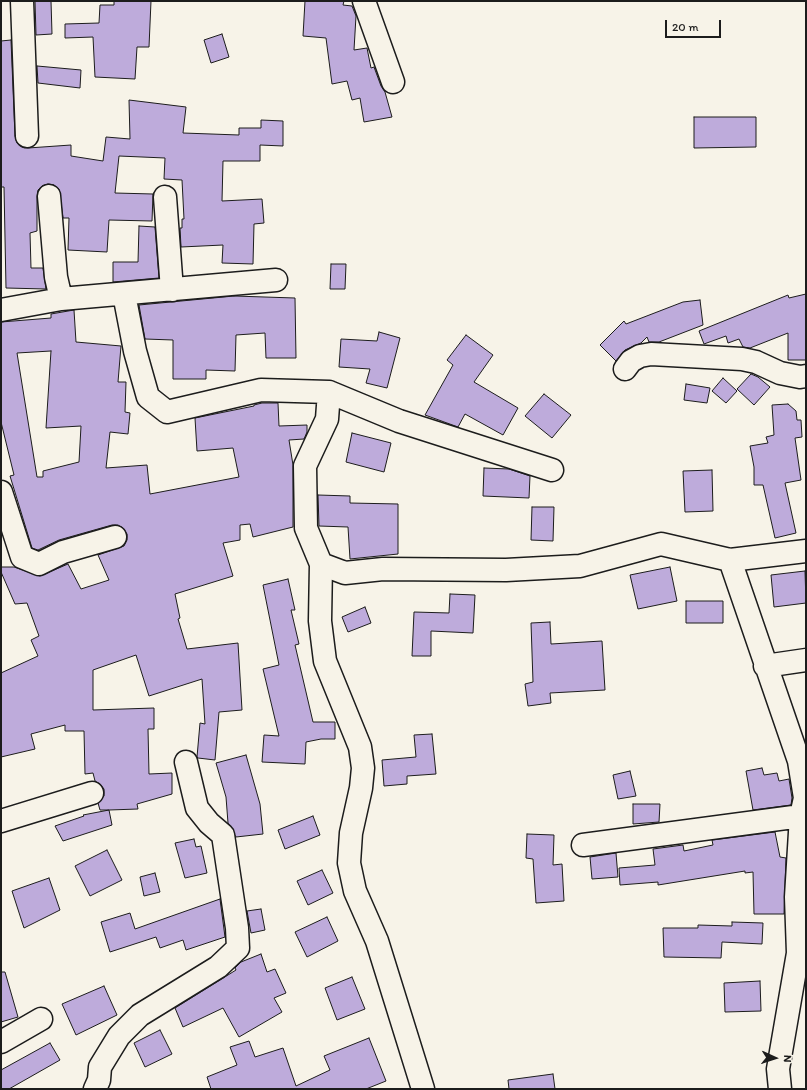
<!DOCTYPE html>
<html>
<head>
<meta charset="utf-8">
<style>
	body { margin:0 }
	#map { position:relative; width:807px; height:1090px; overflow:hidden; background:#f7f3e8; font-family:Itim,sans-serif }
	canvas { display:block }
	.frame { position:absolute; inset:0; border:2px solid #1c1c1c; pointer-events:none }
	.north { position:absolute; left:755px; top:1038px; width:40px; height:40px; -webkit-text-stroke:3px #f7f3e8; paint-order:stroke; rotate:93deg; font-size:11px; font-weight:700; line-height:16px; text-align:center; color:#1c1c1c }
	.north::after { content:''; display:block; margin:auto; width:14px; height:18px; background:#1c1c1c; clip-path:polygon(50% 0,100% 100%,50% 72%,0 100%) }
	.scale { position:absolute; left:665px; top:20px; width:56px; height:18px; box-sizing:border-box; border:2px solid #1c1c1c; border-top:0; padding-left:5px; font-size:12px; line-height:14px; white-space:nowrap; color:#1c1c1c; -webkit-text-stroke:3px #f7f3e8; paint-order:stroke }
</style>
</head>
<body>
<div id="map">
<canvas width="807" height="1090"></canvas>
<div class="frame"></div>
<div class="north">N</div>
<div class="scale">20 m</div>
</div>
<script>
const context = document.querySelector('canvas').getContext('2d');
context.lineJoin = 'round';
function fill(path, color) { context.fillStyle = color; context.fill(path, 'evenodd'); }
const poly = rows => new Path2D(rows.map(r => 'M' + r).join(''));
function trace(path, color, width, dash) { context.strokeStyle = color; context.lineWidth = width; context.lineCap = dash ? 'butt' : 'round'; context.setLineDash(dash || []); context.stroke(path); }
const building = poly([
	[35,1,51,1,52,34,36,35,35,1],
	[114,1,151,1,149,47,137,47,135,79,95,77,93,37,65,38,65,24,99,23,100,5,114,5,114,1],
	[305,1,344,1,343,5,352,6,356,16,354,50,367,48,371,68,374,67,381,86,385,92,392,117,364,122,360,98,352,100,347,81,332,84,326,38,303,36,305,1],
	[222,34,229,57,211,63,204,40,222,34],
	[11,40,15,136,17,143,22,147,28,148,71,145,71,156,103,161,106,137,130,139,129,100,186,107,183,133,239,135,239,128,261,128,261,120,283,121,283,146,260,145,260,161,223,161,222,201,262,199,264,223,254,224,253,264,222,263,223,245,181,247,180,228,182,228,182,219,184,219,182,180,164,179,165,158,119,156,115,193,153,194,152,221,109,220,107,252,68,250,69,218,63,218,59,189,54,185,48,184,42,186,38,190,37,197,37,231,30,233,31,268,43,268,46,289,6,288,4,187,1,187,1,41,11,40],
	[37,66,81,70,80,88,38,83,37,66],
	[694,117,756,117,756,147,694,148,694,117],
	[139,226,155,227,159,278,113,282,113,262,138,262,139,226],
	[331,264,346,264,345,289,330,289,331,264],
	[806,294,806,360,788,360,788,333,750,348,743,347,739,339,728,343,726,336,704,344,699,331,788,295,789,298,806,294],
	[234,296,295,298,296,358,266,358,265,333,236,335,235,371,206,370,206,379,173,379,173,340,145,339,139,305,234,296],
	[700,300,703,325,659,342,649,342,647,337,641,343,625,350,616,361,600,345,624,321,626,324,683,302,700,300],
	[74,310,76,342,121,346,118,382,126,382,125,412,130,413,128,434,110,432,106,468,147,465,150,494,239,477,233,448,197,451,195,418,254,406,254,405,262,403,278,403,279,426,307,425,307,432,304,439,289,440,293,465,293,527,253,537,250,524,240,525,240,540,223,543,233,576,175,594,180,618,178,619,187,649,238,643,242,710,219,712,215,760,198,758,197,757,200,723,205,724,202,679,149,696,136,655,93,670,93,710,154,708,154,729,148,729,149,774,172,773,172,794,137,804,138,809,109,810,112,825,63,841,55,826,84,816,83,815,109,810,100,810,98,803,104,796,104,789,100,784,95,781,93,773,85,774,84,731,65,731,65,725,31,734,35,749,1,757,1,673,38,656,31,640,39,636,27,603,15,604,1,572,1,567,14,567,40,576,68,564,81,589,109,580,98,555,124,546,127,540,127,534,123,528,118,525,112,525,59,540,38,550,32,548,10,476,14,475,1,422,1,322,51,318,51,314,74,310],
	[51,351,46,428,81,426,79,462,43,471,43,477,37,477,17,353,51,351],
	[379,332,400,338,387,388,366,383,370,369,339,367,341,339,377,341,379,332],
	[466,335,493,355,474,382,518,408,503,435,465,414,458,427,425,415,453,365,447,360,466,335],
	[751,374,758,377,770,387,754,405,737,389,751,374],
	[723,378,737,391,726,403,712,391,723,378],
	[686,384,710,388,707,403,684,400,686,384],
	[544,394,571,415,552,438,525,416,544,394],
	[788,404,796,411,797,420,801,420,802,437,795,438,801,480,785,483,796,533,775,538,763,485,754,485,754,467,750,446,768,443,766,437,774,435,772,405,788,404],
	[352,433,391,443,384,472,346,462,352,433],
	[484,468,509,469,530,476,529,498,483,496,484,468],
	[712,470,713,511,685,512,683,471,712,470],
	[318,495,350,496,350,503,398,504,398,554,350,559,348,527,319,526,318,495],
	[532,507,554,507,553,541,531,540,532,507],
	[670,567,677,601,638,609,630,575,670,567],
	[805,571,806,603,774,607,771,575,805,571],
	[288,579,295,610,291,610,299,644,295,645,313,722,335,722,335,739,321,739,306,742,305,764,262,762,264,735,279,736,263,669,279,665,263,585,288,579],
	[450,594,475,595,473,633,431,631,431,656,412,656,414,612,449,613,450,594],
	[686,601,723,601,723,623,686,623,686,601],
	[365,607,371,623,348,632,342,617,365,607],
	[550,622,551,644,602,641,605,690,550,693,551,703,528,706,525,684,533,682,531,623,550,622],
	[432,734,436,774,407,776,407,784,384,786,382,760,416,757,414,735,432,734],
	[246,755,260,804,263,834,236,837,228,823,226,797,216,763,246,755],
	[762,768,764,775,777,773,779,781,789,779,792,798,791,805,753,810,746,771,762,768],
	[630,771,636,796,618,799,613,775,630,771],
	[633,804,660,804,659,822,633,824,633,804],
	[313,816,320,835,285,849,278,830,313,816],
	[775,832,780,857,786,858,784,914,754,914,753,872,745,873,745,871,658,885,658,882,620,885,619,868,655,865,653,849,683,845,684,851,713,845,712,840,775,832],
	[527,834,554,835,553,865,562,864,564,901,536,903,533,859,526,858,527,834],
	[194,839,196,847,201,846,207,873,185,878,175,843,194,839],
	[107,850,122,880,90,896,75,866,107,850],
	[616,853,618,877,592,879,590,857,616,853],
	[322,870,333,893,308,905,297,881,322,870],
	[155,873,160,892,144,896,140,877,155,873],
	[49,878,60,910,24,928,12,891,49,878],
	[220,899,225,937,186,950,183,940,160,948,156,937,110,952,101,922,130,913,135,929,220,899],
	[261,909,265,930,251,933,247,911,261,909],
	[327,917,338,941,307,957,295,932,327,917],
	[732,922,763,923,762,944,722,942,721,958,664,957,663,928,698,928,698,925,732,926,732,922],
	[261,954,267,972,275,969,286,993,274,998,282,1012,239,1037,223,1008,183,1027,175,1008,236,970,235,968,241,962,261,954],
	[1,972,5,972,18,1017,1,1022,1,972],
	[352,977,365,1009,337,1020,325,988,352,977],
	[760,981,761,1011,725,1012,724,983,760,981],
	[104,986,117,1015,76,1035,62,1004,104,986],
	[160,1030,172,1054,145,1067,134,1043,160,1030],
	[369,1038,386,1081,366,1089,211,1089,207,1077,237,1065,230,1047,249,1041,255,1057,283,1048,296,1086,330,1070,324,1056,369,1038],
	[50,1043,60,1060,9,1089,1,1089,1,1070,50,1043],
	[553,1074,555,1089,509,1089,508,1080,553,1074]
]);
const minor = poly([
	[22,1,27,136],
	[364,1,393,82],
	[49,196,56,277,61,299],
	[165,197,172,290],
	[124,294,135,351,148,397,167,412,261,390,329,392,399,421,552,470],
	[1,310,61,299,276,280],
	[625,369,631,361,640,356,651,354,742,359,756,362,780,373,800,377,806,376],
	[329,392,327,419,305,466,306,528,321,564,345,573,383,569,506,570,580,566,661,544,730,560,799,761,805,798,801,816,796,897,798,953,778,1069,780,1089],
	[1,492,22,557,39,564,63,552,115,537],
	[730,560,806,551],
	[321,564,320,621,325,661,360,747,363,768,361,788,351,833,349,863,355,891,377,941,423,1089],
	[765,666,806,660],
	[1,821,92,793],
	[583,845,801,816],
	[1,1042,41,1019],
	[95,1089,99,1080,100,1067,119,1036,140,1015,218,967,238,948,237,928,223,835,209,823,197,808,186,762]
]);
fill(building, '#beabdb');
trace(building, '#1c1c1c', 1);
trace(minor, '#1c1c1c', 25);
trace(minor, '#f7f3e8', 22);
</script>
</body>
</html>
